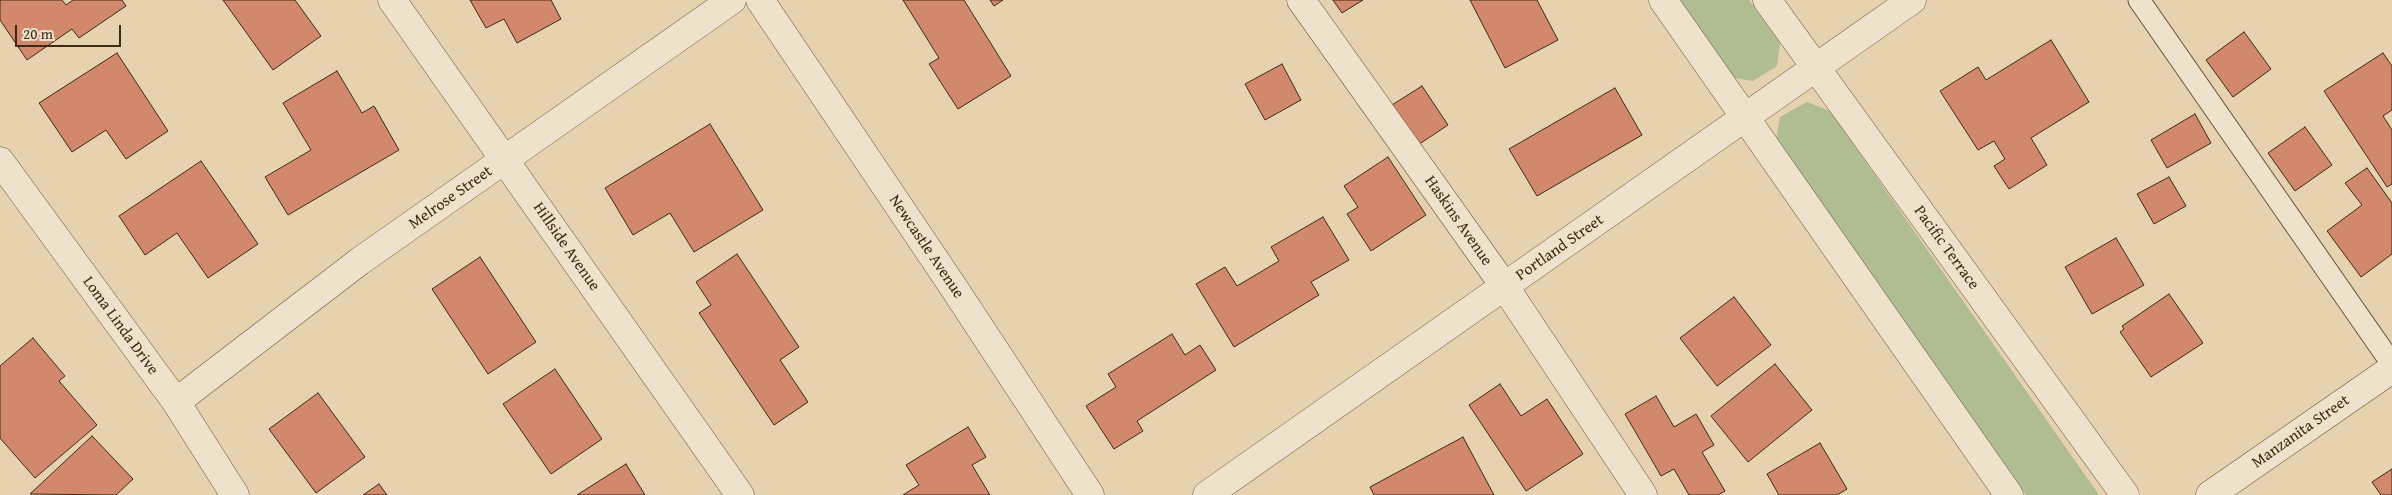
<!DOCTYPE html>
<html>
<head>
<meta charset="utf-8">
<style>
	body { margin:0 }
	#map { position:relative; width:2392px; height:495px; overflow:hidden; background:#e7d2b0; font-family:"Gentium Book Plus",serif }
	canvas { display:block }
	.scale { position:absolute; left:15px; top:25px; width:106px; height:22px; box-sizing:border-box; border:2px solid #3e2a15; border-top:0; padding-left:6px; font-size:15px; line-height:18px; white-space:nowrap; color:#3e2a15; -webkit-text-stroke:4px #efe2cc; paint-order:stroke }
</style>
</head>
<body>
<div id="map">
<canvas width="2392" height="495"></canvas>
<div class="scale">20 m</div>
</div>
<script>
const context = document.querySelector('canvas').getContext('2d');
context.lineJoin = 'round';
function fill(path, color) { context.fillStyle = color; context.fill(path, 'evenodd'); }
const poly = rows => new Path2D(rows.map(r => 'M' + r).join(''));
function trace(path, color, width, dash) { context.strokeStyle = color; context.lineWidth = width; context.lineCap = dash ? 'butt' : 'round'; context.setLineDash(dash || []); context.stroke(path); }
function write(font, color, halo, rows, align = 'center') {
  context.font = font + ' "Gentium Book Plus",serif'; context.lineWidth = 4.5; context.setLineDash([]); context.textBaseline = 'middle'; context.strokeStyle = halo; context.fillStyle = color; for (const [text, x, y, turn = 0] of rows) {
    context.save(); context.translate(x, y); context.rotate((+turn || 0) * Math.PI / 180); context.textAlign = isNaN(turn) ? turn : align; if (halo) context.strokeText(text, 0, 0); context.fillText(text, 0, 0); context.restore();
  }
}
const green = poly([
	[1676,0,1749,0,1780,43,1777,66,1753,81,1729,77],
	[1807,102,1830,111,2099,495,2026,495,1776,140,1780,117]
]);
const building = poly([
	[0,0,62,0,66,5,73,0,122,0,126,6,79,38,72,29,27,60,0,20,0,0],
	[223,0,295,0,321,36,273,70,223,0],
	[470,0,551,0,561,19,517,43,504,19,486,28,470,0],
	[903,0,964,0,1011,76,958,109,929,64,939,58,903,0],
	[990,0,1003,0,994,6,990,0],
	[1333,0,1363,0,1342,13,1333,0],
	[1470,0,1537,0,1558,40,1505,68,1470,0],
	[2244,32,2271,69,2233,97,2206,60,2244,32],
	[2051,40,2089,102,2031,138,2047,165,2009,189,1994,166,2005,159,1994,141,1978,150,1940,91,1978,67,1986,80,2051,40],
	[117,53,168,131,126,159,106,130,72,152,39,103,117,53],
	[2383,53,2392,66,2392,110,2383,116,2392,130,2392,184,2387,187,2324,91,2383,53],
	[1282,64,1301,100,1265,120,1245,84,1282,64],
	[337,71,362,113,374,106,399,150,288,215,265,177,311,150,283,103,337,71],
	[1422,86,1448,125,1418,145,1392,105,1422,86],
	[1615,88,1642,135,1537,196,1509,149,1615,88],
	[2195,114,2211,143,2167,168,2151,140,2195,114],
	[710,124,763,210,694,252,670,213,633,235,605,188,710,124],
	[2305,127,2332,165,2295,191,2268,153,2305,127],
	[1388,157,1426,215,1371,251,1347,214,1358,207,1344,186,1388,157],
	[201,161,258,244,208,278,177,233,145,255,119,216,201,161],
	[2367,168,2392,203,2392,254,2361,277,2327,231,2362,205,2345,183,2367,168],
	[2169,177,2186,206,2154,224,2137,194,2169,177],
	[1323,217,1349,260,1311,282,1319,295,1234,347,1196,284,1225,267,1237,286,1279,261,1271,247,1323,217],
	[2116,238,2144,285,2092,314,2065,267,2116,238],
	[737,254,799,347,780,360,808,402,774,425,699,313,711,305,696,282,737,254],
	[480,257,536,342,488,374,432,289,480,257],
	[2169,294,2203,343,2151,377,2120,332,2124,329,2122,326,2169,294],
	[1734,297,1771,345,1717,386,1680,338,1734,297],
	[1172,334,1185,355,1200,345,1216,370,1137,421,1143,431,1114,449,1086,406,1116,387,1108,374,1172,334],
	[33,338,65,376,59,381,97,425,35,478,0,438,0,366,33,338],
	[1775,364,1812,410,1748,462,1711,416,1775,364],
	[555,369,602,439,551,474,503,404,555,369],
	[1500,384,1521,416,1547,399,1583,454,1526,491,1469,405,1500,384],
	[318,393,365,457,316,493,269,429,318,393],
	[1656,396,1674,427,1696,414,1714,445,1702,452,1725,491,1718,495,1689,495,1674,469,1661,476,1625,414,1656,396],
	[968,427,986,457,972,465,990,495,903,495,919,485,906,465,968,427],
	[92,436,133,479,116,495,30,494,92,436],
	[1463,437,1494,495,1374,495,1370,487,1463,437],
	[1820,443,1847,489,1837,495,1779,495,1767,474,1820,443],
	[626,464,645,495,577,495,626,464],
	[2392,469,2392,495,2381,495,2372,482,2392,469],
	[379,484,387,495,363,495,379,484]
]);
const lane = poly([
	[2139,0,2392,364]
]);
const street = poly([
	[392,0,740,495],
	[760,0,954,288,1090,495],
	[1301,0,1505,287,1643,495],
	[1663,0,2009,495],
	[1767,0,2125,495],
	[0,161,176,402,235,495],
	[176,402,360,261,732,0],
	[1207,495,1912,0],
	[2210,495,2392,369]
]);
const streetNames = [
	["Melrose Street",451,198,-35],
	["Haskins Avenue",1458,221,55],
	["Hillside Avenue",566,247,55],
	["Newcastle Avenue",926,247,56],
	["Portland Street",1560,248,-35],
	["Pacific Terrace",1946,248,54],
	["Loma Linda Drive",120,326,54],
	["Manzanita Street",2301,432,-35]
];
fill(green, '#afbd90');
fill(building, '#d1886c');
trace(building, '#3e2a15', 1);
trace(lane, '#68543c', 23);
trace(street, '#68543c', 29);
trace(lane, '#efe2cc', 21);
trace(street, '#efe2cc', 28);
write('16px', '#3e2a15', '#efe2cc', streetNames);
</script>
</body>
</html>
